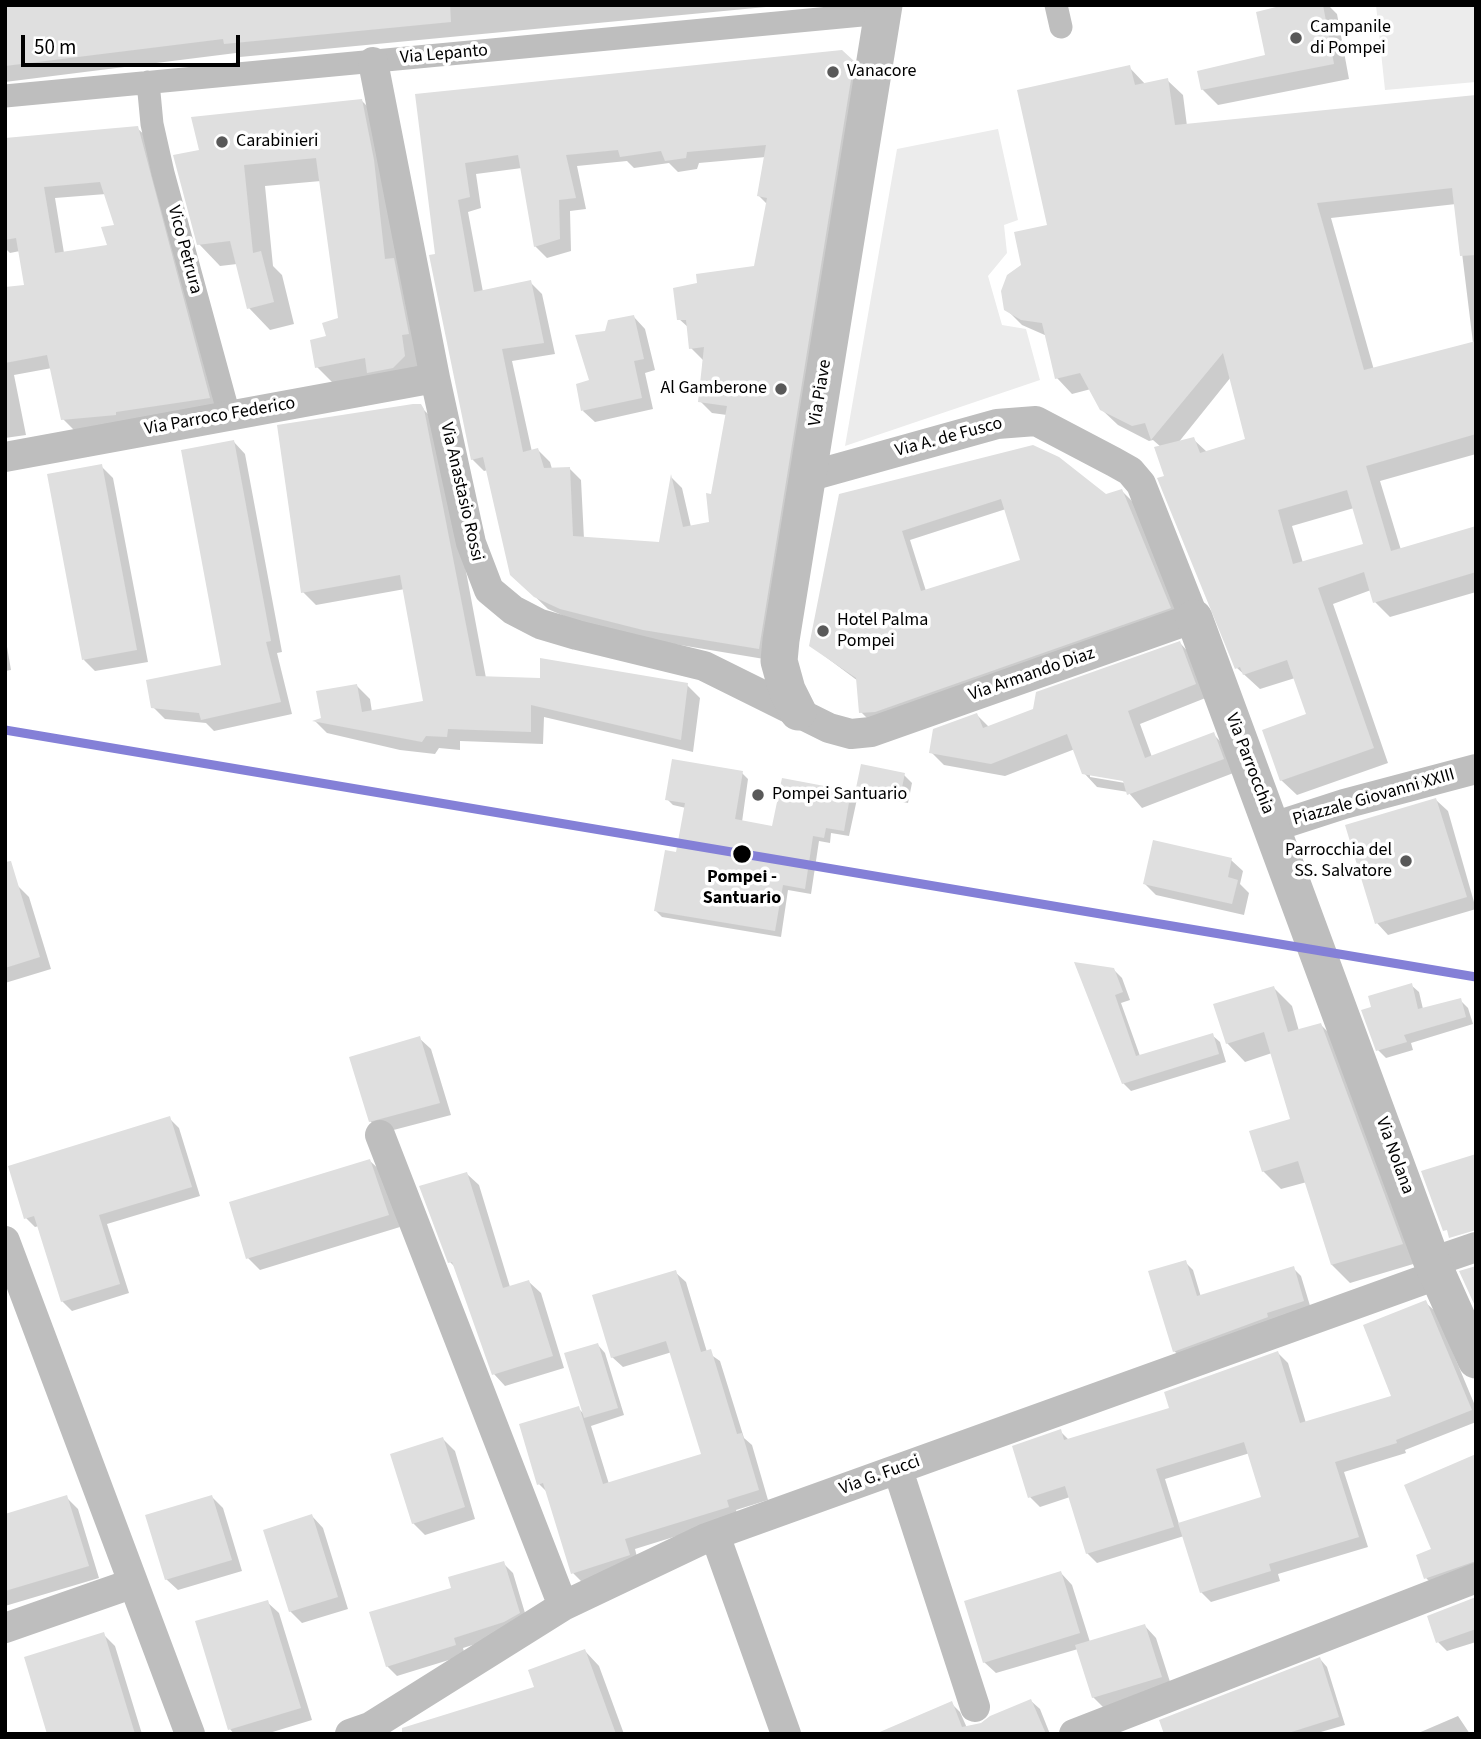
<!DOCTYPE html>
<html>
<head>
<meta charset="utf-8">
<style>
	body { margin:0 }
	#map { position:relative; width:1481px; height:1739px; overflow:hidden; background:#fff; font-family:"Source Sans 3",sans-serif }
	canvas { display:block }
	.frame { position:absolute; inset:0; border:7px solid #000; pointer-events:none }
	.scale { position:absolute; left:21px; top:35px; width:219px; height:32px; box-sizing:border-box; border:4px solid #000; border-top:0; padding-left:9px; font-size:21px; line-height:24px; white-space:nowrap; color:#000; -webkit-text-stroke:5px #fff; paint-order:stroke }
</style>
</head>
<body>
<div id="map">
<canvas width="1481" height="1739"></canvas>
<div class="frame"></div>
<div class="scale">50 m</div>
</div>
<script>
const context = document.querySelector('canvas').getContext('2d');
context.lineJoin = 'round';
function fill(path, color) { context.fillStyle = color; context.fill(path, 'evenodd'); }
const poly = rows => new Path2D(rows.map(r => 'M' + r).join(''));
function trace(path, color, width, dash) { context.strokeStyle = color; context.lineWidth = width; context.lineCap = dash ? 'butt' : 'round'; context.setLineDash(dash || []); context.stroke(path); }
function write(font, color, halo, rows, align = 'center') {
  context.font = font + ' "Source Sans 3",sans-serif'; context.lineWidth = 7; context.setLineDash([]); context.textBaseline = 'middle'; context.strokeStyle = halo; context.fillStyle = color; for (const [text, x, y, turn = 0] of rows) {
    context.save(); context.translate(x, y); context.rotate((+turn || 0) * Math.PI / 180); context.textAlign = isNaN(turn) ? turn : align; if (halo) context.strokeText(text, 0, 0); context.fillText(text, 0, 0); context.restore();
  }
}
const green = poly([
	[1376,5,1476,5,1476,82,1385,90],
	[998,129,1018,220,1004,225,1007,253,988,276,1002,325,1026,329,1040,380,845,446,897,149]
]);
const shadow = poly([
	[5,5,787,5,240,57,236,53,5,82],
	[1291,5,1328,5,1337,14,1349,79,1218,105,1202,89,1267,56],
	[841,51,864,75,770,660,656,641,573,620,548,609,524,586,488,470,484,471,472,459,437,256,417,96],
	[766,157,759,196,768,205,755,268,679,319,689,328,691,348,703,360,700,401,712,413,727,415,712,496,711,524,691,527,682,488,672,478,660,544,584,539,581,480,569,468,552,469,550,462,538,450,532,452,512,361,555,354,542,294,530,282,483,292,468,212,481,208,476,174,522,168,535,246,547,258,571,251,570,211,586,209,577,166,627,161,634,168,669,163,678,172,697,169,699,163],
	[1129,67,1146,85,1167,80,1183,95,1187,126,1476,97,1476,454,1380,481,1401,550,1476,528,1476,592,1390,617,1375,602,1371,590,1333,604,1388,763,1297,795,1281,780,1308,715,1295,678,1260,689,1237,668,1166,477,1161,447,1153,440,1149,441,1118,425,1101,409,1091,389,1072,394,1057,378,1047,336,1022,325,1006,309,1023,265,1049,226],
	[1456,204,1473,343,1374,370,1331,218],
	[1231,377,1247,440,1207,452,1193,439,1178,443],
	[1354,508,1365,545,1303,563,1292,526],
	[362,101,384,123,426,378,339,389,317,367,328,337,340,320,321,181,265,186,273,266,282,275,294,324,270,330,249,308,237,264,220,266,199,244,201,151],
	[137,128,149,139,220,409,75,431,63,419,52,368,14,375,26,435,5,438,5,291,26,287,20,251,10,253,5,248,5,140],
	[106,194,116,226,109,246,64,253,55,198],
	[634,317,645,329,655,370,645,373,653,409,595,422,583,411,607,332],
	[420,406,433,419,450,486,486,678,687,685,700,698,693,752,544,717,543,744,460,741,460,750,439,748,435,754,400,750,327,733,315,721,323,720,357,686,370,699,372,712,425,703,405,589,316,605,303,592],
	[234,442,245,454,282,652,277,653,292,714,214,731,206,723,165,719,153,707,223,667],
	[101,466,113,478,148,662,95,671,84,660],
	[1122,491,1135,504,1179,617,870,721,861,712,858,681,811,646,841,496,1106,496],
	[1006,509,1023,561,926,591,910,540],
	[5,635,11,670,5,671],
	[1180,643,1193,657,1208,697,1140,724,1152,757,1213,734,1226,747,1236,772,1142,808,1128,792,1097,787,1084,773,1075,749,1005,776,944,765,931,752,977,715,989,727,1034,710],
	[1090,774,1132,781,1131,784,1090,777],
	[742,773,748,779,742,822,774,828,850,792,857,799,849,836,831,833,830,843,819,841,811,894,788,890,781,937,662,917,656,911,677,854,686,808,673,805,667,799],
	[904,775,912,783,908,803,866,795,858,787],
	[1436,800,1448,811,1476,909,1388,935,1377,923],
	[1231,860,1243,871,1240,884,1249,893,1244,915,1156,895,1145,884],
	[17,885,29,897,51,969,5,983,5,889],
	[1077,965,1114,970,1122,978,1130,1000,1121,1003,1140,1056,1212,1035,1220,1042,1226,1062,1131,1091,1123,1083],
	[1411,985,1419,992,1423,1009,1460,1000,1468,1008,1473,1024,1411,1043,1413,1050,1386,1058,1378,1050,1374,1009],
	[1274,988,1292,1006,1299,1031,1321,1025,1339,1043,1420,1262,1350,1283,1332,1265,1307,1182,1281,1189,1263,1171,1292,1120,1272,1053,1245,1062,1227,1043],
	[419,1038,431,1049,451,1115,382,1133,370,1121],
	[169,1118,179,1128,200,1196,107,1224,129,1293,72,1311,62,1301,39,1226,35,1227,26,1218],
	[370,1161,382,1172,400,1227,260,1270,248,1258],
	[467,1174,479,1185,510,1287,529,1282,541,1293,564,1368,505,1386,494,1374,455,1267,450,1262],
	[1185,1262,1193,1270,1201,1297,1293,1268,1301,1276,1311,1309,1182,1358,1174,1351],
	[675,1272,686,1282,707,1352,720,1361,744,1438,752,1445,768,1500,736,1510,738,1517,635,1549,639,1565,583,1583,573,1573,548,1493,539,1484,578,1408,584,1414,598,1345,605,1353,624,1415,591,1426,609,1484,704,1455,672,1352,623,1367,612,1357],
	[1425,1302,1436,1312,1476,1408,1476,1422,1405,1450,1406,1453,1344,1472,1368,1547,1278,1574,1280,1581,1211,1602,1201,1592,1184,1536,1097,1563,1087,1553,1070,1497,1040,1507,1030,1497,1060,1431,1069,1440,1171,1409,1278,1353,1288,1363,1306,1423,1393,1397],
	[1250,1453,1263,1498,1179,1524,1165,1479],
	[443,1439,455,1451,475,1519,425,1535,413,1523],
	[1476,1456,1476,1572,1436,1588,1426,1578,1434,1550],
	[66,1497,78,1509,99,1578,5,1606,5,1515],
	[212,1497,223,1508,242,1571,178,1590,166,1579],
	[312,1516,323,1528,348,1609,302,1623,290,1611],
	[503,1563,513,1573,528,1623,514,1632,463,1648,465,1655,397,1676,387,1666,453,1589],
	[1061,1573,1072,1585,1090,1642,1145,1626,1156,1638,1172,1688,1105,1709,1093,1697,1078,1649,996,1673,984,1662],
	[1476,1599,1476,1642,1447,1651,1438,1642],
	[267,1602,279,1613,312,1720,266,1734,234,1734,230,1729,197,1623],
	[103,1634,115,1646,142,1734,49,1734],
	[585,1651,599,1666,624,1734,425,1734,536,1689],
	[1320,1659,1327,1667,1345,1725,1314,1734,1165,1734],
	[1031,1701,1040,1709,1050,1734,900,1734,951,1703,960,1712,967,1728,980,1725],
	[1458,1716,1470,1734,1416,1734]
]);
const building = poly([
	[5,5,450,5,451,22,224,44,223,39,5,66],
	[1284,5,1323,5,1334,64,1201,90,1197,71,1265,55,1256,12],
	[842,50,854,61,759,649,643,630,560,609,534,597,510,575,483,457,471,460,429,255,435,254,415,94],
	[766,145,757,196,767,198,754,266,696,274,697,283,673,288,677,320,686,320,689,349,704,347,698,402,727,406,711,494,706,493,709,522,683,527,671,474,659,542,573,536,570,467,544,468,538,448,523,452,502,349,544,343,531,280,474,292,458,200,470,197,465,163,518,155,534,247,560,239,559,200,576,198,566,155,618,150,620,157,661,151,665,161,686,158,687,152],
	[1130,65,1135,85,1168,78,1175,125,1476,95,1476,255,1460,256,1452,188,1317,203,1364,370,1476,341,1476,434,1366,466,1391,551,1476,526,1476,572,1373,603,1364,572,1318,588,1374,748,1280,781,1262,730,1306,714,1287,660,1243,675,1240,667,1235,669,1157,478,1164,476,1154,447,1194,437,1200,453,1245,439,1223,353,1151,440,1145,423,1132,426,1100,410,1080,373,1055,379,1042,323,1021,320,1004,310,1001,291,1007,275,1021,265,1014,232,1047,225,1017,90],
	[1347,490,1363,544,1293,564,1278,510],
	[362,99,374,160,385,259,394,258,409,334,402,335,405,356,393,368,367,373,365,358,315,368,310,340,326,336,322,323,338,318,316,158,244,165,253,253,261,251,274,302,247,309,230,241,197,245,173,155,199,150,191,117],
	[138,126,210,398,116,412,116,415,61,420,47,355,5,363,5,287,24,285,16,238,5,240,5,138],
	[100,182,114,225,101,227,107,245,55,253,44,187],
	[634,315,644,359,634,361,642,398,581,411,576,384,589,380,575,335,605,331,608,320],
	[413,404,421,404,424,409,476,676,540,678,540,658,688,683,681,740,531,705,531,732,448,729,447,737,426,736,422,742,312,721,321,718,316,691,357,684,362,712,423,701,400,575,301,593,277,425],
	[234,440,271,641,266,642,281,702,201,720,199,713,151,708,146,680,221,665,181,450],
	[1033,445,1059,457,1106,494,1122,489,1171,608,875,712,859,713,856,678,809,646,839,494],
	[1001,499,1020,560,921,591,902,531],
	[102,464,137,650,82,660,47,474],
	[1180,641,1196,684,1128,711,1145,758,1214,732,1224,759,1127,795,1123,781,1082,774,1067,734,991,764,929,753,933,729,977,713,983,728,1033,709,1036,692],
	[672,759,743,771,735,819,772,826,782,778,851,791,844,831,826,828,824,838,813,836,805,889,783,885,775,931,654,911,665,850,676,852,685,803,665,800],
	[861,764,905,773,900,797,856,788],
	[1436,798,1467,897,1375,924,1345,825],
	[1153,840,1232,858,1228,877,1238,880,1232,904,1143,884],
	[11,861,40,957,5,968,5,862],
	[1074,962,1114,968,1123,992,1115,995,1136,1056,1213,1033,1219,1054,1122,1084],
	[1412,983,1418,1009,1461,998,1466,1017,1404,1035,1407,1042,1376,1051,1361,1010,1371,1007,1368,996],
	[1274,986,1288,1032,1321,1023,1403,1244,1331,1265,1298,1161,1262,1172,1249,1131,1290,1119,1264,1032,1226,1044,1213,1004],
	[420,1036,440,1103,369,1122,349,1057],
	[170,1116,192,1187,99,1215,120,1284,61,1302,34,1216,24,1219,8,1166],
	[1476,1154,1476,1230,1449,1238,1447,1230,1443,1231,1421,1171],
	[370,1159,389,1215,246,1259,229,1202],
	[467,1172,503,1288,529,1280,553,1356,492,1375,452,1262,448,1263,419,1186],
	[1186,1260,1197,1296,1294,1266,1304,1301,1267,1313,1268,1317,1173,1352,1148,1271],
	[1476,1266,1476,1306,1475,1306,1459,1271],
	[676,1270,701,1352,711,1349,737,1434,742,1433,759,1490,727,1500,729,1507,625,1539,630,1555,571,1574,543,1483,537,1485,519,1424,579,1406,603,1484,701,1454,666,1341,611,1358,592,1295],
	[1426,1300,1472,1410,1396,1440,1397,1443,1335,1462,1359,1537,1269,1564,1271,1571,1200,1593,1178,1523,1261,1497,1244,1442,1156,1469,1174,1527,1086,1554,1065,1486,1028,1498,1012,1446,1061,1429,1064,1440,1169,1408,1164,1392,1278,1351,1300,1423,1391,1396,1363,1325],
	[598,1343,618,1408,584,1418,564,1353],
	[443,1437,465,1507,412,1524,390,1454],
	[1476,1454,1476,1561,1424,1579,1416,1555,1431,1549,1404,1485],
	[67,1495,89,1566,5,1591,5,1514],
	[212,1495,232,1560,165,1580,145,1515],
	[312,1514,338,1597,289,1612,263,1530],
	[504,1561,520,1613,504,1622,454,1638,456,1645,386,1667,369,1612,451,1588,448,1577],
	[1061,1571,1080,1633,983,1663,964,1601],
	[1476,1597,1476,1629,1436,1643,1427,1616],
	[268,1600,301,1708,228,1730,195,1621],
	[1145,1624,1162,1677,1092,1698,1075,1645],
	[104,1632,135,1734,47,1734,24,1657],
	[585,1649,616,1734,402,1734,402,1728,534,1687,528,1670],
	[1320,1657,1339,1717,1285,1734,1164,1734,1159,1720],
	[1031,1699,1046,1734,875,1734,952,1701,962,1727,981,1723,990,1716]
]);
const pedestrian = poly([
	[1056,5,1061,27],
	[148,82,152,124,163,173,229,415],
	[5,96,883,13]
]);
const minor = poly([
	[373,62,435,378,471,543,489,590,513,610,540,624,577,635,704,666,829,728,851,734,871,732,1194,618,1141,484,1130,471,1114,462,1036,421,997,424,807,477],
	[5,457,435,378],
	[1273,827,1344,804,1476,769],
	[380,1135,563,1606],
	[5,1241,190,1734],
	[1432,1262,1476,1247],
	[898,1470,975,1707],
	[715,1535,786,1734],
	[5,1628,131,1584],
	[350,1734,370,1727,563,1606,706,1538,1437,1275],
	[1074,1734,1476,1578]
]);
const tertiary = poly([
	[1194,618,1432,1262,1476,1360],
	[798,712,787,690,779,661,781,640,884,5]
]);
const rail1 = poly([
	[5,730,1476,977]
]);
const markers = [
	[1296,38,7,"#595959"],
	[833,72,7,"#595959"],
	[222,142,7,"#595959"],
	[781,389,7,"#595959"],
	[823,631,7,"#595959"],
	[758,795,7,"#595959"],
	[742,854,10,"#000"],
	[1406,861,7,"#595959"]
];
const poiNames = [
	["Campanile",1310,28],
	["di Pompei",1310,49],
	["Vanacore",847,72],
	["Carabinieri",236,142],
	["Al Gamberone",767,389,"right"],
	["Hotel Palma",837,621],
	["Pompei",837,642],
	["Pompei Santuario",772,795],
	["Parrocchia del",1392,851,"right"],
	["SS. Salvatore",1392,872,"right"]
];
const streetNames = [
	["Via Lepanto",444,55,-5],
	["Vico Petrura",184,250,75],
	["Via Piave",821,393,-81],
	["Via Parroco Federico",220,417,-10],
	["Via A. de Fusco",949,438,-15],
	["Via Anastasio Rossi",461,492,77],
	["Via Armando Diaz",1032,675,-19],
	["Via Parrocchia",1249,764,69],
	["Piazzale Giovanni XXIII",1374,798,-16],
	["Via Nolana",1394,1156,70],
	["Via G. Fucci",880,1476,-20]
];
const stopNames = [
	["Pompei -",742,878],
	["Santuario",742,899]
];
fill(green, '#ececec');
fill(shadow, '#0003');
fill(building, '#dfdfdf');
trace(pedestrian, '#bebebe', 23);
trace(minor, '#bebebe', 30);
trace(tertiary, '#bebebe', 37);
trace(rail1, '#8480d7', 9);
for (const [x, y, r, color] of markers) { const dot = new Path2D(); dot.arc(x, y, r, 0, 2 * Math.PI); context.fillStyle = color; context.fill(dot); trace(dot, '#fff', 2.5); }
write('18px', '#000', '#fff', poiNames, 'left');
write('18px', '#000', '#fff', streetNames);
write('bold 18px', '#000', '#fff', stopNames);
</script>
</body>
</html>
